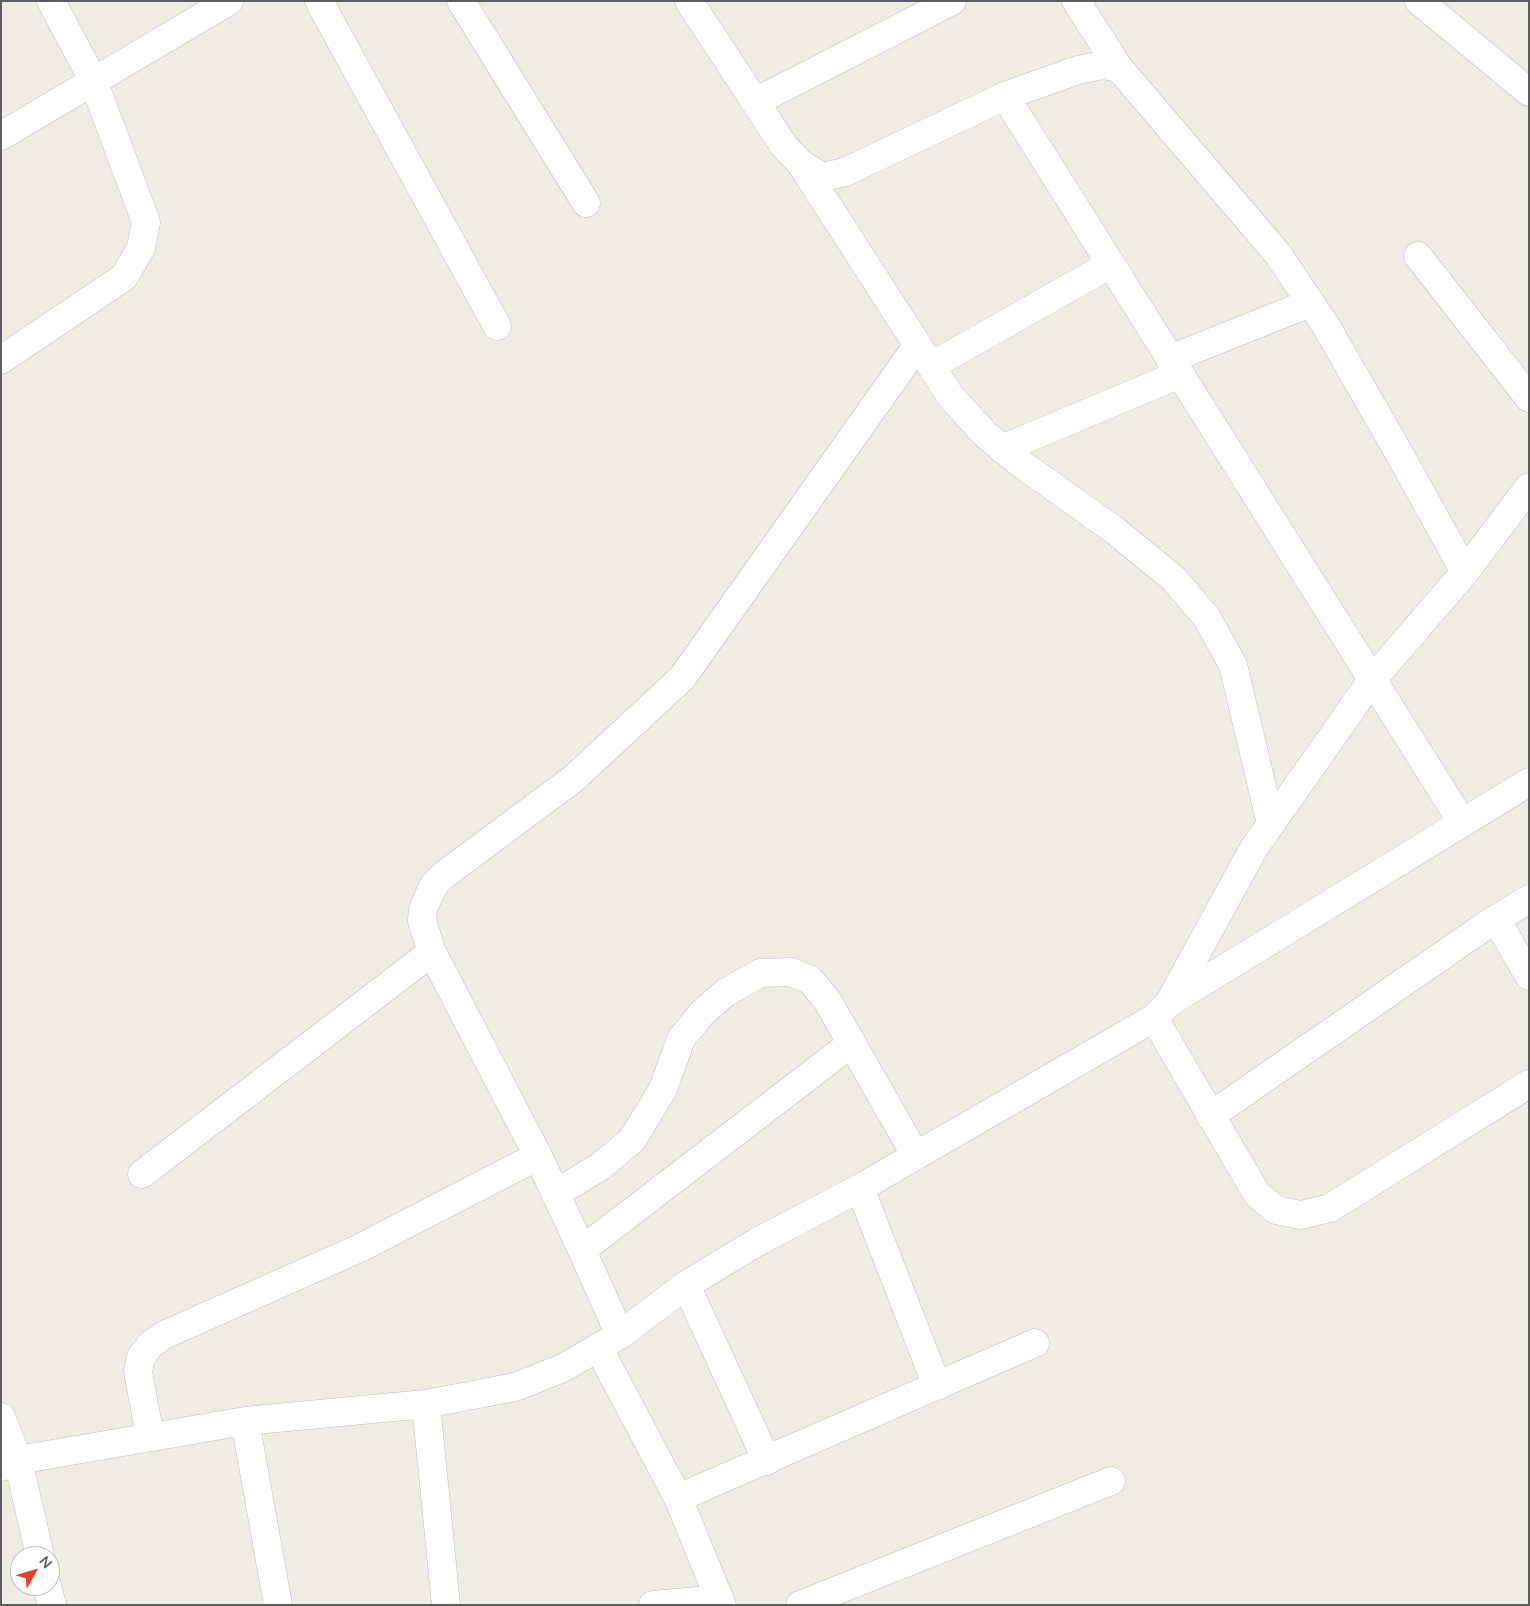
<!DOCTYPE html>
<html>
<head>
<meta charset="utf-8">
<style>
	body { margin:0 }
	#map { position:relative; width:1530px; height:1606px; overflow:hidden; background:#efede3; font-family:Lato,sans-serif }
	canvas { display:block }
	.frame { position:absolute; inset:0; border:2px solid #5b5f65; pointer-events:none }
	.north { position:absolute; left:10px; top:1546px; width:50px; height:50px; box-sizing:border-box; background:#fff; border:1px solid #bdbfc1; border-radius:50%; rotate:51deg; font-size:14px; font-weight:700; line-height:20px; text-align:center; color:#5b5f65 }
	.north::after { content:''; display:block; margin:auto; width:18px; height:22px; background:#f03d28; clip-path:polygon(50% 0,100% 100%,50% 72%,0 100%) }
</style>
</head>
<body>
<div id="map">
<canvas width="1530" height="1606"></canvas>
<div class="frame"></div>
<div class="north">N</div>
</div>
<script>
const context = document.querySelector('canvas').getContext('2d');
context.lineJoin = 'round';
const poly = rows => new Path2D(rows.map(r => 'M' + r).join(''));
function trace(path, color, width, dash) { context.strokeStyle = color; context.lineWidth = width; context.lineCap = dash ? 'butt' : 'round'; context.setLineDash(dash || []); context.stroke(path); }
const street = poly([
	[319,1,497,326],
	[461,1,586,203],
	[689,1,784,146,801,164,823,177,845,172,1005,96,1078,70,1103,65,1119,68,1277,253,1326,326,1399,453,1465,572],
	[1076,1,1119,68],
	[1419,1,1529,92],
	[1005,96,1462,822],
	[755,102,952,1],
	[1,136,229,1],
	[801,164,951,397,985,434,1020,463,1113,529,1174,579,1207,618,1233,665,1271,824],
	[1418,256,1529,398],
	[1170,359,1310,303],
	[1,360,124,277,141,248,146,222,93,80,51,1],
	[931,366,1111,264],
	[1002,449,1180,374],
	[1496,919,1529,976],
	[1170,1002,1529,782],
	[1154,1018,1257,1194,1276,1210,1301,1215,1330,1208,1529,1084],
	[1210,1116,1485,926,1529,899],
	[142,1174,432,952],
	[860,1188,937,1386],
	[555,1194,601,1166,632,1140,663,1089,681,1039,702,1013,725,993,760,973,791,972,810,980,827,1000,916,1156],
	[582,1250,852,1043],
	[686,1285,767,1461],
	[620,1335,582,1250,538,1156,432,952,422,921,423,909,433,886,444,875,573,779,682,678,917,346],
	[598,1347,678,1498,722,1605],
	[426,1404,446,1605],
	[245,1421,278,1605],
	[150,1437,138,1371,141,1357,151,1344,164,1335,360,1248,538,1156],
	[1,1467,18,1460,245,1421,426,1404,515,1387,563,1368,620,1335,686,1285,757,1242,860,1188,1154,1018,1169,1003,1254,848,1372,680,1465,572,1529,487],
	[678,1498,1035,1343],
	[653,1605,720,1599],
	[800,1605,1111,1481]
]);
const secondary = poly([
	[1,1417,18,1460,40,1556],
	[47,1586,52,1605]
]);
trace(street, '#b8bbc0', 29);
trace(secondary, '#b9bcc2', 29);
trace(street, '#fff', 28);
trace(secondary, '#fff', 28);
</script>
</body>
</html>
